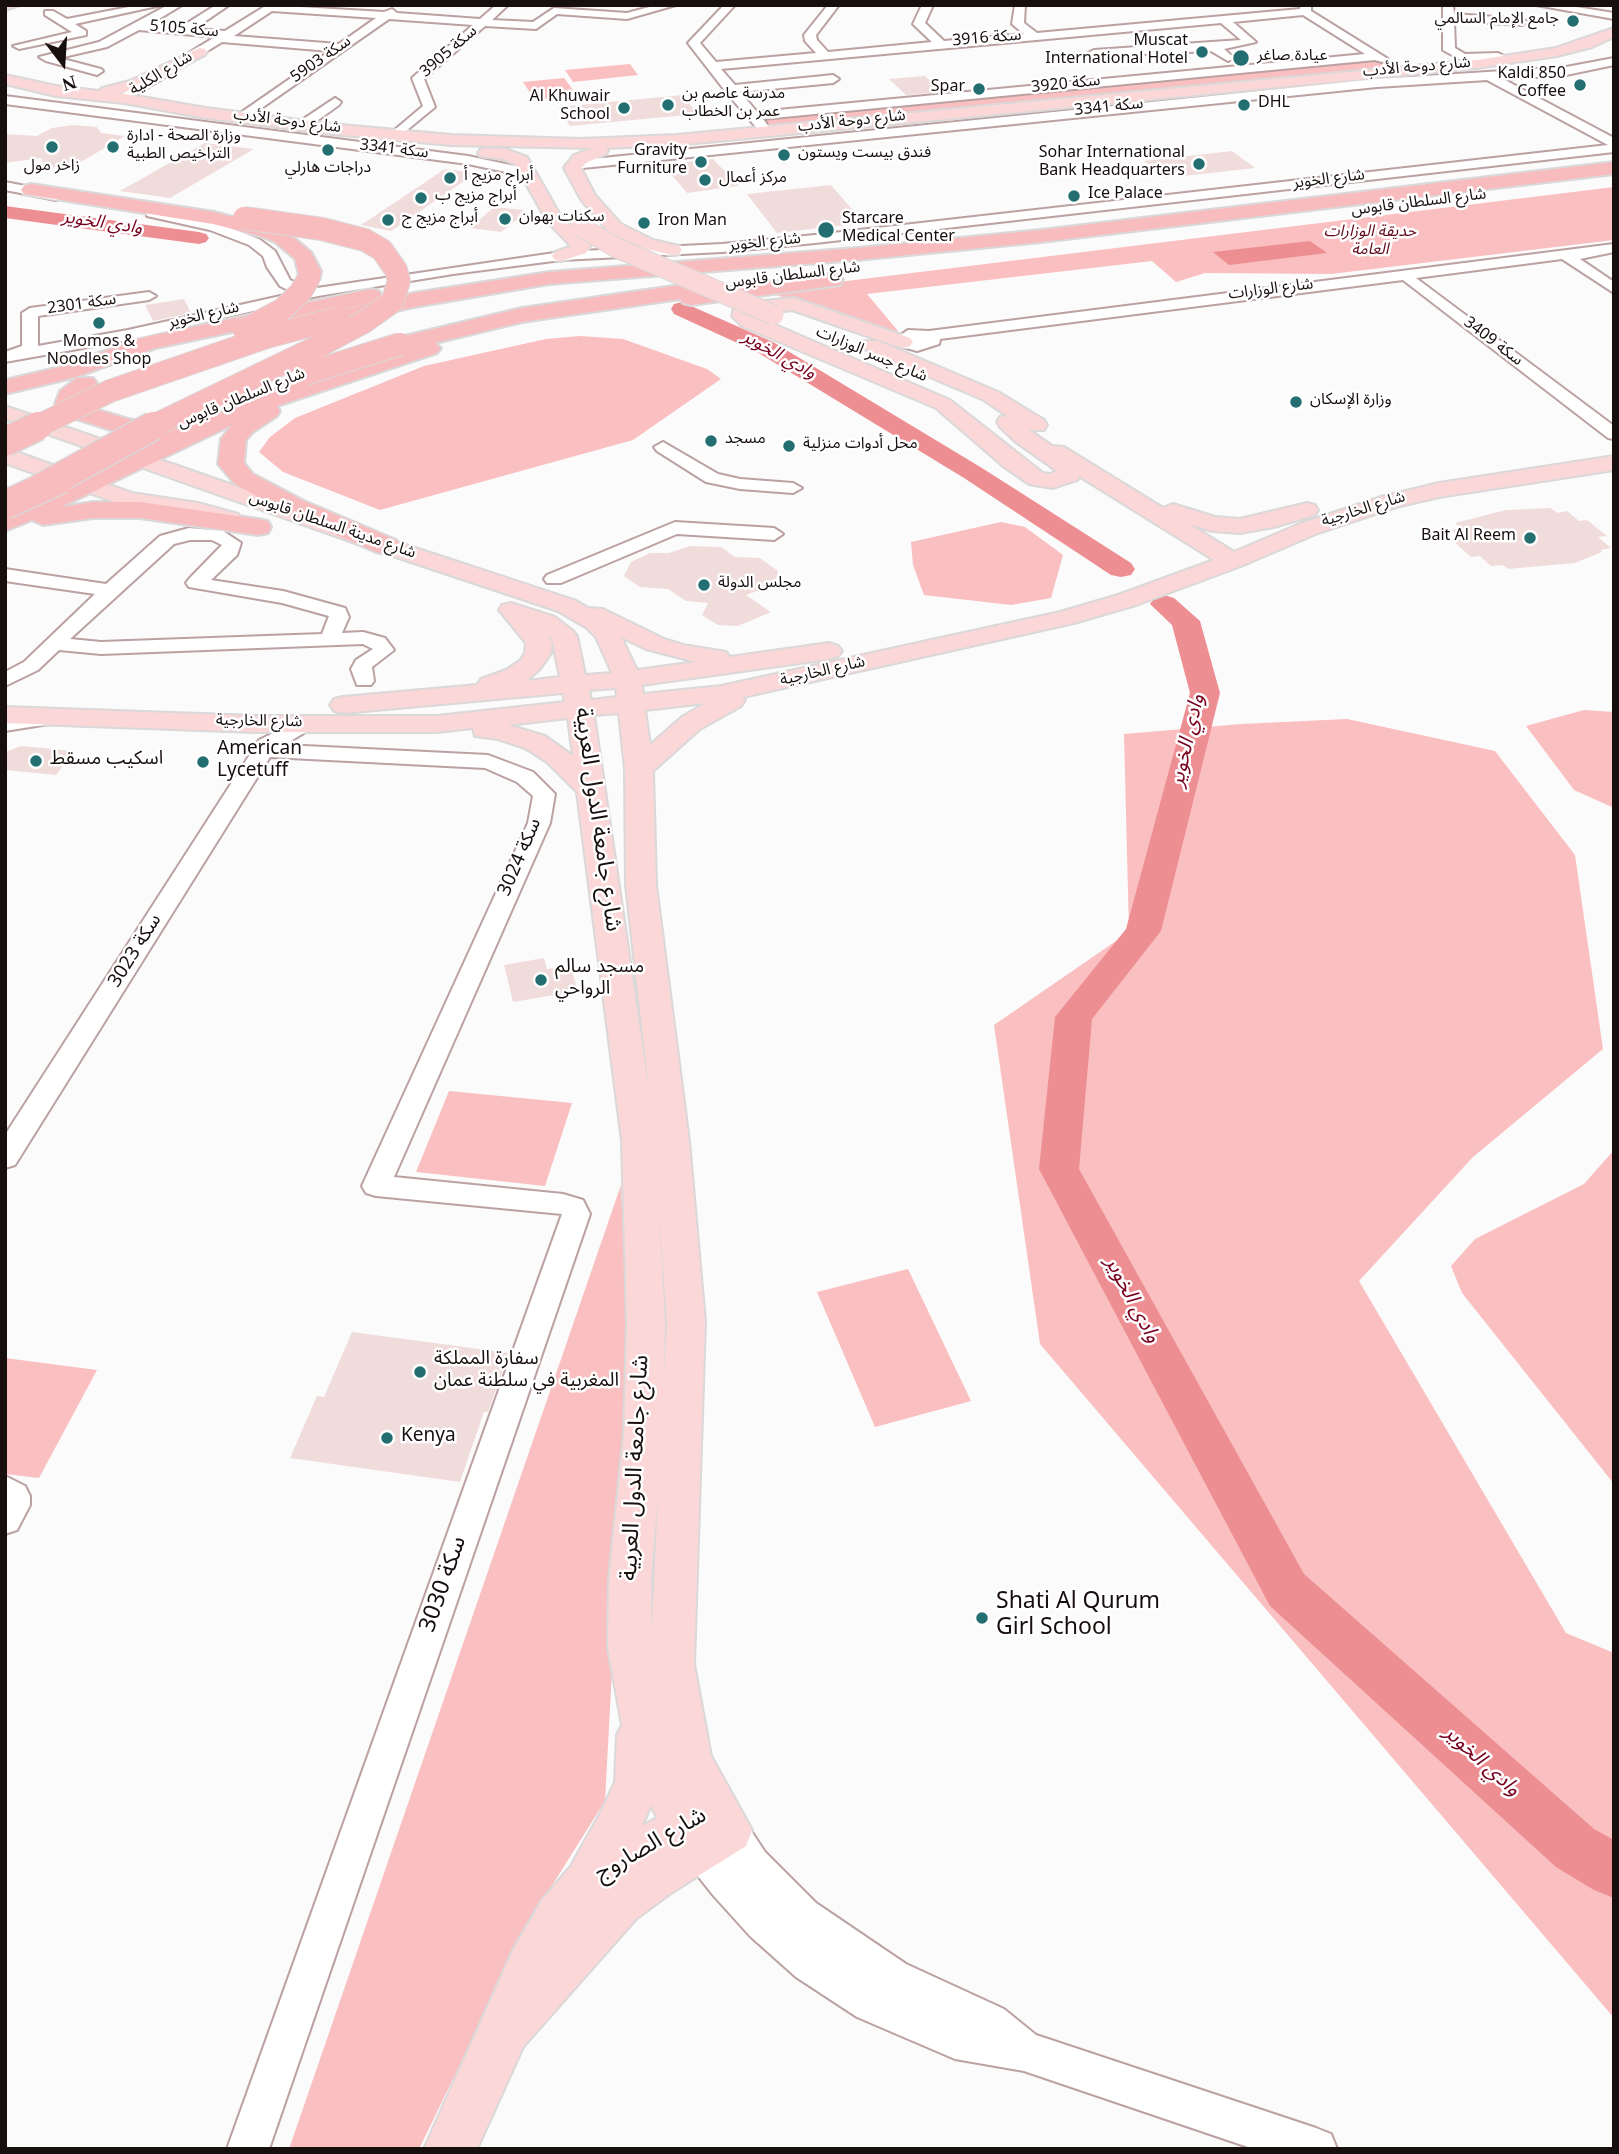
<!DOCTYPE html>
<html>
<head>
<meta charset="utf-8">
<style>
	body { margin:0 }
	#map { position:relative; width:1619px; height:2154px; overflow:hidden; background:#fbfbfb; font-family:Georgia,serif }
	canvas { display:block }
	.frame { position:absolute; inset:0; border:7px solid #170e0e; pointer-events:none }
	.north { position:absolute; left:28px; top:28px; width:70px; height:70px; -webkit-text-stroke:5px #fff; paint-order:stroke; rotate:163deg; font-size:19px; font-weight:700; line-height:28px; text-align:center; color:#170e0e }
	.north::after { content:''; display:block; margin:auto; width:24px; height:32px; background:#170e0e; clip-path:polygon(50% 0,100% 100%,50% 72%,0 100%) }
</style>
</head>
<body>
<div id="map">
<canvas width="1619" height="2154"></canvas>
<div class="frame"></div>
<div class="north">N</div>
</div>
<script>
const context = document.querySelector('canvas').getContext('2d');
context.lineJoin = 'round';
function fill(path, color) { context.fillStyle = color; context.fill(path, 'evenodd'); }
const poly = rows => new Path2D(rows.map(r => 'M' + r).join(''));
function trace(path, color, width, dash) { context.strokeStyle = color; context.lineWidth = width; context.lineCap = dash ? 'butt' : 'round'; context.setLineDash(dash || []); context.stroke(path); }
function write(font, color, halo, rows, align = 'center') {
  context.font = font + ' Georgia,"Noto Sans Arabic",serif'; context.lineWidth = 5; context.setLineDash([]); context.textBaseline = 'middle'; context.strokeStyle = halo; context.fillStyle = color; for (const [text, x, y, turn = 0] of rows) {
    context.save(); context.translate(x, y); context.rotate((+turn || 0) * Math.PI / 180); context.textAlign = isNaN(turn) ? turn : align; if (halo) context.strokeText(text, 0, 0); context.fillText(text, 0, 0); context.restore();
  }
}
const green = poly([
	[1368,59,1379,60,1392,68,778,126,769,125,765,121,775,117],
	[630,64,638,75,573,82,565,70],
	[564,78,577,95,535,100,523,82],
	[1614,187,1614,240,1331,274,1205,273,1176,282,1152,261,867,294,898,331,893,336,765,291],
	[580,336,623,339,707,369,721,379,633,440,380,510,283,472,259,452,270,437,295,418,424,366,546,339],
	[1001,522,1025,527,1063,555,1051,598,1011,605,924,595,913,565,911,542],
	[1584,710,1614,712,1614,808,1574,790,1526,726],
	[1347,719,1495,751,1575,855,1603,1049,1473,1157,1359,1281,1566,1633,1614,1653,1614,2018,1040,1344,994,1025,1129,932,1124,734,1241,724],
	[449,1091,572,1103,545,1186,416,1172],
	[1614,1150,1614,1484,1462,1293,1451,1266,1475,1239,1584,1184],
	[621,1185,626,1303,623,1467,605,1801,531,1919,419,2149,289,2149],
	[908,1269,971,1401,875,1427,817,1292],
	[5,1358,97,1370,39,1478,5,1474]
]);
const water = poly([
	[1310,241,1327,253,1229,265,1213,252]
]);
const river = poly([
	[5,206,199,232,206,234,209,238,206,242,199,244,5,218,5,206],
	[682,302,773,342,982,468,1131,563,1135,569,1131,575,1121,577,1111,575,964,478,757,352,674,314,671,309,674,304,682,302],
	[1164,595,1174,598,1200,621,1220,693,1161,931,1092,1019,1079,1169,1304,1574,1594,1829,1614,1840,1614,1898,1594,1890,1556,1867,1270,1606,1039,1169,1055,1017,1126,929,1190,693,1172,625,1150,604,1154,598,1164,595]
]);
const building = poly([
	[925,76,942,92,906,95,889,79],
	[683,95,697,114,570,126,558,107],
	[73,125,97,127,101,133,125,136,76,165,45,168,41,158,5,163,5,134,37,136,52,128],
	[205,143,254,149,170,198,120,191],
	[1232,151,1255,168,1165,178,1144,161],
	[713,159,739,186,687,193,671,174,680,173,671,164],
	[445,169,476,173,391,231,361,225],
	[831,185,864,223,777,233,747,194],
	[494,207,524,210,518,215,523,215,501,232,470,228],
	[184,299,191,313,153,321,145,305],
	[1550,508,1558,513,1567,511,1579,521,1587,520,1607,536,1598,537,1611,548,1601,550,1602,552,1575,563,1508,569,1503,565,1491,566,1480,556,1471,557,1453,541,1462,539,1451,530,1460,528,1455,523,1506,510],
	[690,546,721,547,735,557,760,558,778,571,775,584,746,595,771,612,738,626,718,625,702,615,708,603,686,601,668,589,640,587,624,576,631,562,650,553,669,553],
	[21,746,74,751,56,775,5,770,5,752],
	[544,958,547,969,570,965,578,991,513,1002,504,965],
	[352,1332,509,1353,488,1412,484,1412,460,1482,290,1458,317,1396,324,1397]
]);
const minor = poly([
	[139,5,162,5,75,24,86,31,86,35,19,49,13,46,72,32,45,15,45,11,53,11,67,19,139,5],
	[168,5,182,5,149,25,181,27,216,5,229,5,194,29,225,31,267,5,384,12,392,9,397,13,480,19,496,5,508,5,492,20,533,22,554,8,627,13,657,5,676,5,627,19,557,14,536,29,485,26,424,79,435,107,395,140,389,136,391,133,423,106,412,78,473,25,389,19,243,121,239,120,239,114,330,51,222,42,124,102,120,101,120,95,215,37,139,30,107,47,59,58,101,69,103,71,97,75,46,61,39,57,99,42,168,5],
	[272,11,376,18,339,44,234,36,272,11],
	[724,5,735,5,700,43,716,62,816,53,805,41,804,35,828,5,839,5,816,35,817,40,828,52,932,42,913,24,922,5,933,5,925,23,944,41,1024,34,1012,24,1015,5,1025,5,1024,23,1037,33,1300,9,1301,5,1311,5,1311,11,1388,59,1382,62,1375,60,763,119,771,130,765,134,761,133,726,92,688,43,724,5],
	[1303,15,1365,54,757,112,740,92,833,83,839,79,833,75,735,85,721,69,1221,23,1241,40,1094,50,1088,53,1094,56,1211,51,1228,61,1234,58,1224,49,1256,42,1233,22,1303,15],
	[1443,5,1453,5,1454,14,1522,19,1528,22,1522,25,1454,21,1455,48,1465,54,1498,53,1504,56,1498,59,1463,61,1443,50,1443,5],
	[1536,5,1564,5,1614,13,1614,19,1536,5],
	[1614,58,1614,65,1566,75,1503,79,1614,138,1614,152,815,243,722,252,561,260,453,274,318,296,128,340,5,362,5,352,22,346,22,313,30,308,149,292,156,296,149,300,38,316,38,346,128,330,294,293,280,286,267,267,263,256,249,245,210,230,147,216,147,210,152,209,219,224,259,239,275,251,290,280,303,286,317,288,561,252,722,244,815,235,1608,145,1487,80,1377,87,573,169,566,165,573,161,1377,79,1566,67,1614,58],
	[5,96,468,156,534,170,536,173,529,177,468,164,5,104,5,96],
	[335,98,341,102,339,105,307,128,299,128,299,122,335,98],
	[5,182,56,192,63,196,56,200,5,190,5,182],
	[1614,244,1614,252,1580,259,1614,282,1614,293,1562,259,1416,278,1614,426,1614,439,1608,438,1403,280,940,339,939,344,917,351,899,346,894,340,908,330,929,331,1614,244],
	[663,442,718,474,740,479,793,483,802,488,793,493,740,489,706,482,657,451,654,447,663,442],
	[675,522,774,528,783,534,774,540,677,534,561,583,547,583,544,579,547,575,675,522],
	[189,528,223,531,241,543,237,555,211,580,283,591,345,608,349,617,342,633,363,632,385,638,394,650,372,667,374,681,371,685,357,685,351,669,356,660,373,649,363,644,101,654,59,650,38,670,5,686,5,672,24,662,95,594,5,581,5,569,106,584,160,536,189,528],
	[190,540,212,540,222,545,189,579,186,583,189,587,282,603,329,616,322,634,101,642,70,639,174,544,190,540],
	[48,713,55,715,59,719,55,723,5,731,5,719,48,713],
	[305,718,312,720,316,724,312,728,284,745,488,755,533,772,555,794,550,823,394,1177,563,1194,583,1200,590,1214,269,2149,227,2149,562,1214,376,1196,366,1193,362,1186,528,823,533,796,517,782,485,768,270,757,15,1165,5,1168,5,1135,256,745,259,740,305,718],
	[5,1476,25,1486,30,1496,30,1505,17,1530,5,1534,5,1476],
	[729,1812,742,1817,765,1852,816,1903,906,1964,1004,2009,1036,2035,1316,2128,1331,2134,1337,2149,1254,2149,1024,2071,955,2059,857,2017,796,1977,750,1936,713,1895,686,1861,680,1848,686,1835,699,1830,713,1836,710,1830,716,1817,729,1812]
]);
const major = poly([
	[5,5,20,5,5,10,5,5],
	[1614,28,1614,37,1592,47,1557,56,1477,68,676,145,606,148,608,151,606,154,586,163,581,168,595,195,621,224,653,240,679,246,682,250,679,254,673,255,641,248,609,232,582,201,564,168,574,155,592,148,451,145,331,134,206,118,124,103,56,96,5,84,5,75,56,86,99,91,102,88,130,81,200,48,205,49,207,52,205,55,140,88,119,93,206,108,331,124,451,135,581,139,676,135,1477,60,1556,48,1614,28],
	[486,148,505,149,527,157,560,215,591,245,586,253,561,261,555,260,552,256,555,252,571,246,547,221,515,164,502,159,480,156,478,153,480,150,486,148],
	[794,298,910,338,913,342,910,346,903,348,896,346,792,310,752,315,950,400,1043,473,1050,474,1057,471,1016,442,1000,427,997,422,1000,417,1007,416,984,400,864,349,861,345,864,341,878,341,998,392,1044,420,1047,425,1044,430,1029,430,1032,432,1052,446,1064,447,1163,508,1173,504,1215,517,1240,519,1307,503,1315,505,1318,510,1315,515,1274,527,1240,533,1212,531,1189,524,1234,552,1302,523,1381,497,1439,483,1614,456,1614,470,1439,497,1396,507,1318,533,1241,566,1136,605,1074,623,743,697,745,700,741,706,700,729,653,771,656,885,689,1141,705,1322,694,1664,711,1756,752,1830,746,1846,671,1893,636,1919,523,2047,477,2149,424,2149,514,1948,542,1900,571,1866,600,1814,615,1782,617,1735,622,1725,608,1648,609,1579,624,1433,627,1323,622,1141,577,792,547,762,525,748,498,739,475,736,473,728,437,732,256,732,5,723,5,707,256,716,437,716,565,702,563,693,343,713,334,711,330,705,334,699,343,697,477,685,481,679,506,670,521,660,525,653,526,643,499,610,502,605,511,603,555,617,573,631,577,636,585,675,612,673,596,637,587,628,558,611,378,551,5,419,5,406,394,541,576,601,588,608,603,609,664,639,683,645,726,652,730,657,829,643,838,646,842,651,838,656,829,659,642,685,643,694,721,686,1060,612,1118,595,1214,560,1079,476,1077,480,1052,488,1029,484,1003,466,936,408,742,326,732,316,734,308,753,302,794,298],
	[547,635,552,639,560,677,526,681,539,670,551,653,552,643,547,635],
	[621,637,646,649,696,662,637,670,621,637],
	[616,688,617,697,591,700,589,690,616,688],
	[706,703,682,717,650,745,645,710,706,703],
	[619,713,625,769,626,885,650,1099,594,715,619,713],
	[568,718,573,756,545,736,508,725,568,718],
	[659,1210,667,1322,664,1377,665,1323,659,1210],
	[658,1495,652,1631,651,1579,658,1495],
	[651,1805,657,1818,642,1826,651,1805],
	[5,448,132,493,198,503,238,514,242,519,238,524,230,526,196,517,121,504,5,463,5,448]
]);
const highway = poly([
	[1614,162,1614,174,1041,242,857,260,549,284,414,307,343,323,335,321,332,316,335,311,414,293,549,272,857,248,1041,230,1614,162],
	[31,184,214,212,274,228,289,234,311,252,321,271,320,278,317,283,309,284,301,283,295,259,275,242,260,236,213,224,24,194,21,190,24,186,31,184],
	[832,274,840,275,843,280,840,285,691,305,683,303,680,299,522,322,435,343,441,348,437,353,277,406,280,411,277,416,253,432,246,440,244,463,253,474,304,501,396,540,400,546,396,552,386,554,376,552,286,513,235,484,218,464,221,439,232,425,61,507,93,502,140,502,258,519,268,521,271,527,268,533,258,535,140,518,93,518,43,525,32,520,5,531,5,513,159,440,114,431,67,416,55,404,60,391,77,378,93,378,97,383,80,399,80,402,85,406,128,419,181,430,277,388,398,350,392,349,388,344,392,339,400,337,522,308,687,284,695,286,698,291,832,274],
	[371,289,379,291,382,296,379,301,156,348,76,377,5,394,5,380,60,367,141,338,371,289]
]);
const majorBridge = poly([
	[581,227,617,248,774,315]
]);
const highwayBridgeFar1 = poly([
	[244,330,283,309,300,293,309,278],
	[305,374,400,344],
	[34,428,110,391,267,337,338,318],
	[149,428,321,345,364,322,392,302,399,281,396,270,382,250,365,240,322,229,244,218]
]);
const highwayBridge = poly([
	[5,442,38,426],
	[37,490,153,426],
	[5,505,61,479]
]);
const markers = [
	[1573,21,7,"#236e70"],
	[1202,52,7,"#236e70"],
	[1241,58,9,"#236e70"],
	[1580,85,7,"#236e70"],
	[979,89,7,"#236e70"],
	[668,105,7,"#236e70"],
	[1244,105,7,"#236e70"],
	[624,108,7,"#236e70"],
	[52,147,7,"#236e70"],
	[113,147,7,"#236e70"],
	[328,150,7,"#236e70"],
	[784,155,7,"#236e70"],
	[701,162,7,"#236e70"],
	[1199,164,7,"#236e70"],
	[450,178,7,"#236e70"],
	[705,180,7,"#236e70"],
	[1074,196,7,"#236e70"],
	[421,198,7,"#236e70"],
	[505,219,7,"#236e70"],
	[388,220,7,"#236e70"],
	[644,223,7,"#236e70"],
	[826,230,9,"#236e70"],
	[99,323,7,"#236e70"],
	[1296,402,7,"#236e70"],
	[711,441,7,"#236e70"],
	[789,446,7,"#236e70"],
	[1530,538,7,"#236e70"],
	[704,585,7,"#236e70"],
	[36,761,7,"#236e70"],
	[203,762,7,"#236e70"],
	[541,980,7,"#236e70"],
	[420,1372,7,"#236e70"],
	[387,1438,7,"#236e70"],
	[982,1618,7,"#236e70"]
];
const farPoinames = [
	["جامع الإمام السالمي",1559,21,"right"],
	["Muscat",1188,43,"right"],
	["International Hotel",1188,61,"right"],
	["عيادة صاغر",1257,58],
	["Kaldi 850",1566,76,"right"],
	["Coffee",1566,94,"right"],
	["Spar",965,89,"right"],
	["مدرسة عاصم بن",682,96],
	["عمر بن الخطاب",682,114],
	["Al Khuwair",610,99,"right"],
	["School",610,117,"right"],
	["DHL",1258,105],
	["وزارة الصحة - ادارة",127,138],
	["التراخيص الطبية",127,156],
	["Gravity",687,153,"right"],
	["Furniture",687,171,"right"],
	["فندق بيست ويستون",798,155],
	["Sohar International",1185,155,"right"],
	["Bank Headquarters",1185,173,"right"],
	["زاخر مول",52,168,"center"],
	["دراجات هارلي",328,170,"center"],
	["أبراج مزيج أ",464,178],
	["مركز أعمال",719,180],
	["Ice Palace",1088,196],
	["أبراج مزيج ب",435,198],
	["سكنات بهوان",519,219],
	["أبراج مزيج ج",402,220],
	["Starcare",842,221],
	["Medical Center",842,239],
	["Iron Man",658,223],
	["Momos &",99,344,"center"],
	["Noodles Shop",99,362,"center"],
	["وزارة الإسكان",1310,402],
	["مسجد",725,441],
	["محل أدوات منزلية",803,446],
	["Bait Al Reem",1516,538,"right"],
	["مجلس الدولة",718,585]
];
const farStreetnames = [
	["سكة 5105",184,31,5],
	["سكة 3916",987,40,-5],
	["سكة 3905",450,53,-41],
	["سكة 5903",322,61,-35],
	["شارع دوحة الأدب",1417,69,-5],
	["شارع الكلية",162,75,-31],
	["سكة 3920",1066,86,-6],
	["سكة 3341",1109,109,-6],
	["شارع دوحة الأدب",287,123,7],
	["شارع دوحة الأدب",852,123,-6],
	["سكة 3341",394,151,7],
	["شارع الخوير",1329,181,-7],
	["شارع السلطان قابوس",1419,204,-7],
	["شارع الخوير",765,244,-6],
	["شارع السلطان قابوس",793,277,-7],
	["شارع الوزارات",1271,291,-7],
	["سكة 2301",82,306,-8],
	["شارع الخوير",204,317,-13],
	["سكة 3409",1492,343,37],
	["شارع جسر الوزارات",871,356,23],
	["شارع السلطان قابوس",242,400,-22],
	["شارع الخارجية",1364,511,-17],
	["شارع مدينة السلطان قابوس",332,527,19],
	["شارع الخارجية",823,673,-13],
	["شارع الخارجية",259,723,1]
];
const farParknames = [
	["حديقة الوزارات",1370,234],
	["العامة",1370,252]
];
const farWaternames = [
	["وادي الخوير",102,225,8],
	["وادي الخوير",778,357,29]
];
const poiNames = [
	["American",217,751],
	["Lycetuff",217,773],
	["اسكيب مسقط",50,761],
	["مسجد سالم",555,969],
	["الرواحي",555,991],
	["سفارة المملكة",434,1361],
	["المغربية في سلطنة عمان",434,1383],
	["Kenya",401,1438]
];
const streetNames = [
	["سكة 3024",522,858,-67],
	["سكة 3023",137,952,-58]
];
const waterNames = [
	["وادي الخوير",1190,741,-77],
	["وادي الخوير",1130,1301,62],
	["وادي الخوير",1480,1763,42]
];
const nearStreetnames = [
	["شارع جامعة الدول العربية",595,820,82],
	["شارع جامعة الدول العربية",638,1468,-87],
	["سكة 3030",446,1585,-71],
	["شارع الصاروج",652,1847,-30]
];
const nearPoinames = [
	["Shati Al Qurum",996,1605],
	["Girl School",996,1631]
];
fill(green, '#fabfc0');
fill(water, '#ed8e92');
fill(river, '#ed8e92');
fill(building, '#f1dcdc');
trace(minor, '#bba1a1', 4);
trace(major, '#dad8d8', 4);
trace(highway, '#dad8d8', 4);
fill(minor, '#fff');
fill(major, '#fbd7d8');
fill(highway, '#f9bcbe');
trace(majorBridge, '#dad8d8', 21, []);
trace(highwayBridgeFar1, '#dad8d8', 24, []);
trace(highwayBridge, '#dad8d8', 31, []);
trace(majorBridge, '#fbd7d8', 19);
trace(highwayBridgeFar1, '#f9bcbe', 22);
trace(highwayBridge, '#f9bcbe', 28);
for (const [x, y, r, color] of markers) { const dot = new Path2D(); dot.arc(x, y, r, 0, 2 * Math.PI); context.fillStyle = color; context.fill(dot); trace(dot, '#fff', 2.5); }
write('16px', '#170e0e', '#fff', farPoinames, 'left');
write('16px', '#170e0e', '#fff', farStreetnames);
write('italic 16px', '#610b1c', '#fff', farParknames);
write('italic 18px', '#77001f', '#fff', farWaternames);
write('19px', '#170e0e', '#fff', poiNames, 'left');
write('19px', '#170e0e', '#fff', streetNames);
write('italic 21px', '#77001f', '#fff', waterNames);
write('23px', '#170e0e', '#fff', nearStreetnames);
write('23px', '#170e0e', '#fff', nearPoinames, 'left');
</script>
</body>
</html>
